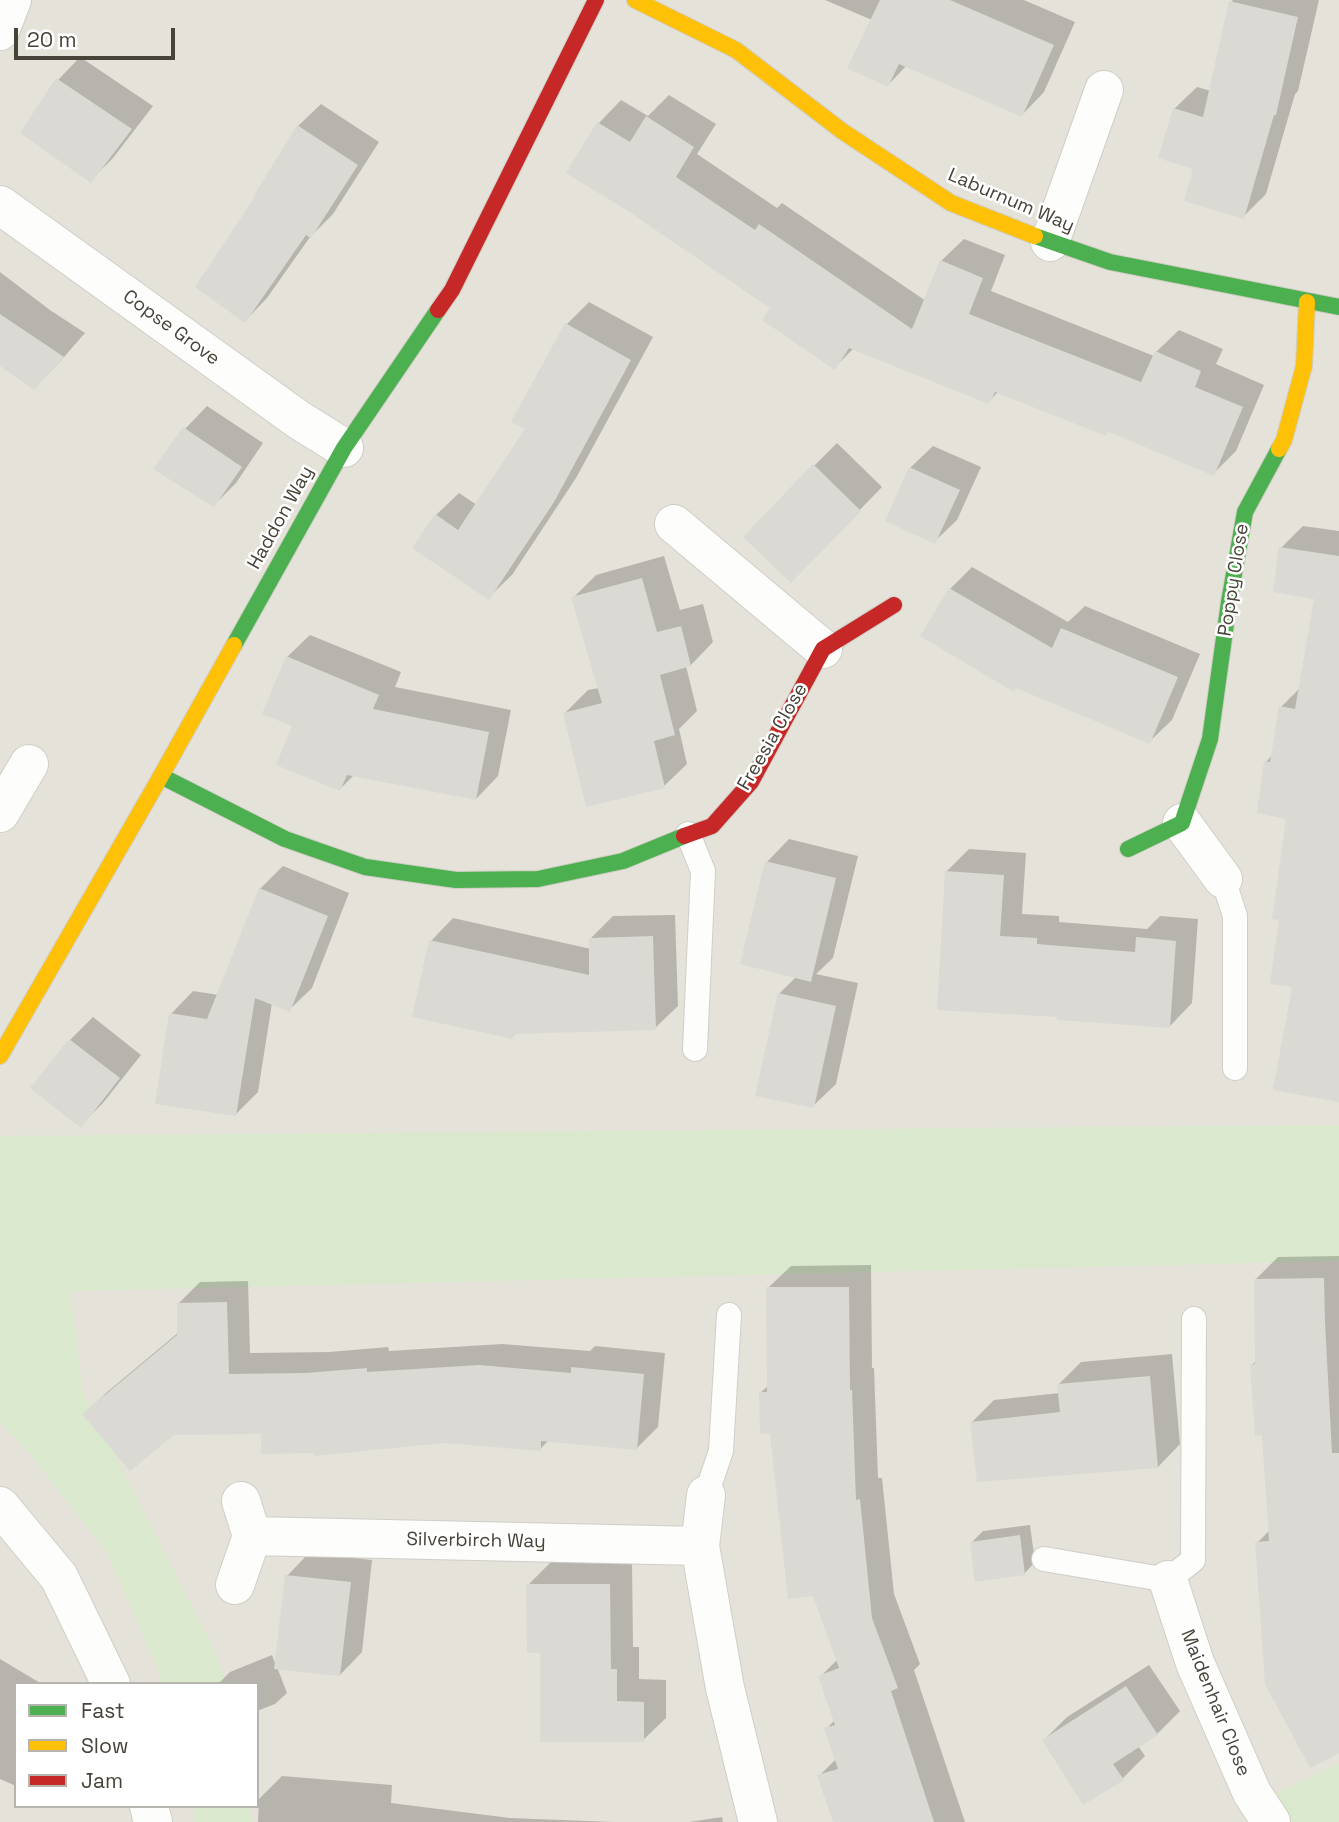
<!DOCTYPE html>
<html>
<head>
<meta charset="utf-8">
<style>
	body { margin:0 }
	#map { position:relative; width:1339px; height:1822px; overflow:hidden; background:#f1f0eb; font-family:"Space Grotesk",sans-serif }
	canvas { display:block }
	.legend { position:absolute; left:14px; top:1682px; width:245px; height:126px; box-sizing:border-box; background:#fff; border:2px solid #b5b4af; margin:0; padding:9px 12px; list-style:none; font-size:21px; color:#464338 }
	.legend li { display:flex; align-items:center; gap:14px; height:35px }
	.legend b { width:35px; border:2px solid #b5b4af }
	.scale { position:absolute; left:14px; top:28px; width:161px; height:32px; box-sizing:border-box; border:4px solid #464338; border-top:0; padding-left:9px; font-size:21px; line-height:24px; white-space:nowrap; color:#464338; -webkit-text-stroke:5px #fff; paint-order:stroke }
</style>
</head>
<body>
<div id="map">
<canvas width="1339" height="1822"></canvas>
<ul class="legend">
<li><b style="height:9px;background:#4caf50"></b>Fast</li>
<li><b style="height:9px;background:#ffc107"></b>Slow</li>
<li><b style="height:9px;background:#c62828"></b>Jam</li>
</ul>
<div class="scale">20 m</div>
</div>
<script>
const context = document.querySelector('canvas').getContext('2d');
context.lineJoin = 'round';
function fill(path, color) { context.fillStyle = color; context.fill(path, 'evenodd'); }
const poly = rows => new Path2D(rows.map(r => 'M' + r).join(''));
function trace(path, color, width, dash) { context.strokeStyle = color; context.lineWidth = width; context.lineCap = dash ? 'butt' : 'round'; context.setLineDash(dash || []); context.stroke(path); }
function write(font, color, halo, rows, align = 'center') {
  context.font = font + ' "Space Grotesk",sans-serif'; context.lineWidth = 5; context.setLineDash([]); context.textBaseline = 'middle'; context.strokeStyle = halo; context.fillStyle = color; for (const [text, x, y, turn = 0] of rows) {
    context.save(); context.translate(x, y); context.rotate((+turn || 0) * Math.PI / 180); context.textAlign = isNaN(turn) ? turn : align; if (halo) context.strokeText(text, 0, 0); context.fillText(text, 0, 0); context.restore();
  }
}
const residential = poly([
	[0,0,1339,0,1339,1822,0,1822],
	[16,1684,257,1684,257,1806,16,1806]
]);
const green = poly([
	[1339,1125,1339,1261,70,1291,83,1393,217,1655,226,1684,164,1684,107,1553,30,1454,0,1423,0,1136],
	[1339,1763,1339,1822,1285,1822,1258,1802],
	[193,1806,250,1806,251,1822,195,1822]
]);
const shadow = poly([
	[825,0,1024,0,1075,22,1044,92,1022,115,907,65,888,85,872,20],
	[1233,0,1319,0,1298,91,1295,94,1266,194,1243,217,1195,167,1174,109,1197,87,1211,91,1231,2],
	[80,57,153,106,113,158,90,181,58,80],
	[669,95,716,124,697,154,777,208,782,203,926,301,941,261,964,239,1005,255,991,291,1154,356,1156,352,1179,330,1223,349,1216,364,1264,385,1236,451,1213,474,1109,430,1105,433,999,391,988,402,854,348,835,367,772,307,629,210,568,172,599,123,621,100,648,116],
	[321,104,379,142,333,214,310,237,267,298,245,321,257,198,298,126],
	[0,272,50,310,85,333,57,365,34,388,0,364],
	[589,302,653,337,576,478,512,575,489,597,436,515,459,493,477,505,527,428,566,325],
	[207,406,263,443,236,483,214,505,185,429],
	[837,443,882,487,813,558,814,466],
	[933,446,981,467,957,520,934,542,910,468],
	[1303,526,1339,531,1339,1096,1281,918,1288,817,1266,762,1273,754,1281,707,1301,687,1316,598,1281,548],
	[664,556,680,610,703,604,713,642,691,665,686,666,697,711,679,729,687,764,664,786,565,713,588,690,599,688,573,598,596,575],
	[972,567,1068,622,1085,606,1200,654,1172,720,1149,742,950,589],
	[310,635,401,672,395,687,511,710,498,776,476,799,355,774,340,789,295,725,287,657],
	[789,839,858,856,833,958,816,974,858,983,836,1084,813,1106,779,994,796,977,767,862],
	[969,849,1026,853,1022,914,1059,916,1059,922,1147,929,1160,916,1198,919,1192,1003,1170,1026,1059,1018,946,872],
	[283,866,349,893,312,988,289,1010,272,1003,258,1092,236,1114,171,1014,193,991,219,995,260,889],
	[675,915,678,1006,655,1028,517,1032,512,1037,431,941,453,918,591,949,591,938,613,916],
	[93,1017,141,1055,103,1103,80,1126,33,1088,70,1040],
	[1339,1256,1339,1751,1257,1543,1270,1530,1264,1434,1252,1365,1256,1361,1255,1280,1278,1257],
	[871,1265,872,1368,874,1368,878,1478,882,1478,894,1594,920,1664,914,1670,965,1822,834,1822,819,1776,836,1759,826,1729,835,1720,820,1677,838,1659,760,1393,769,1385,768,1288,791,1266],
	[248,1281,250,1353,329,1352,388,1347,389,1351,502,1344,590,1351,595,1346,665,1353,658,1427,636,1449,549,1440,540,1449,444,1441,315,1452,262,1432,85,1414,106,1393,179,1332,178,1304,200,1282],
	[1172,1354,1180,1444,1158,1467,972,1422,994,1400,1060,1393,1059,1384,1081,1362],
	[1030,1525,1035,1562,1024,1574,972,1542,983,1531],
	[309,1553,372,1560,362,1652,340,1675,277,1667,287,1693,275,1704,257,1711,257,1684,219,1683,230,1672,272,1655,276,1666,287,1576],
	[551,1562,632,1562,633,1647,639,1647,639,1679,666,1680,666,1718,643,1740,542,1652,528,1585],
	[0,1659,42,1684,16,1684,16,1786,0,1779],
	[1149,1665,1180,1711,1157,1734,1138,1746,1145,1756,1123,1778,1044,1740,1067,1717],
	[282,1776,392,1785,391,1803,510,1818,615,1822,258,1822,259,1799],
	[722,1817,723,1822,689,1822]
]);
const building = poly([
	[880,0,950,0,1054,45,1022,117,899,64,888,87,847,68],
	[1229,1,1298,17,1276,115,1274,115,1244,219,1184,201,1193,169,1158,158,1173,108,1203,117],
	[56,78,132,129,91,183,20,133],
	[646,116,694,147,676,177,755,230,759,224,912,329,940,260,983,278,969,314,1141,382,1155,351,1201,371,1195,387,1243,407,1214,476,1107,431,1106,436,995,392,989,404,849,348,835,370,762,320,770,308,628,211,566,173,597,122,630,142],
	[297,125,358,165,311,238,306,235,245,323,195,287,254,198,253,197],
	[0,314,64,357,34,390,0,366],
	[565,323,631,360,554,502,489,600,412,548,435,514,458,530,525,429,511,422],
	[183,427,242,467,214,507,153,469],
	[813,464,861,511,791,583,743,537],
	[909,467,960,490,935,544,885,521],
	[1279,547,1339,556,1339,1102,1273,1090,1292,987,1270,984,1279,920,1272,919,1286,819,1257,813,1264,761,1270,762,1279,706,1295,709,1314,599,1273,592],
	[642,578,657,632,681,626,691,666,660,675,675,735,654,741,665,788,586,807,563,713,602,703,571,597],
	[949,588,1052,648,1061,628,1178,677,1150,744,1016,688,1014,692,920,636],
	[286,656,379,695,373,709,489,732,476,800,347,775,340,791,276,765,292,726,262,714],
	[765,861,836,878,811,982,740,964],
	[945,871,1004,875,1000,936,1037,938,1037,944,1135,952,1136,937,1176,941,1170,1028,1057,1020,1057,1017,937,1010],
	[259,888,328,916,290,1012,255,998,236,1116,155,1104,169,1013,207,1019],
	[653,936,656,1030,514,1034,513,1039,412,1017,429,940,589,975,589,938],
	[778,993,836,1006,814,1108,755,1096],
	[69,1039,120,1078,81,1128,30,1088],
	[1324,1278,1325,1322,1332,1453,1339,1453,1339,1753,1310,1768,1265,1684,1255,1542,1269,1541,1262,1435,1255,1436,1250,1364,1255,1364,1254,1279],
	[766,1287,849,1287,850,1390,852,1390,856,1500,860,1499,872,1618,898,1688,891,1691,934,1822,833,1822,817,1775,838,1769,824,1728,835,1725,818,1676,839,1668,813,1596,788,1599,770,1434,760,1434,759,1392,767,1392],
	[227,1302,229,1374,306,1373,367,1368,367,1372,479,1365,571,1373,571,1367,644,1374,637,1450,541,1441,541,1451,444,1443,314,1456,314,1453,261,1454,261,1434,174,1435,130,1471,82,1414,177,1335,177,1303],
	[1150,1376,1158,1468,977,1482,970,1422,1060,1412,1057,1384],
	[1020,1535,1025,1575,975,1582,970,1542],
	[285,1575,351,1582,340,1676,274,1669],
	[526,1584,610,1584,611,1669,617,1669,617,1701,644,1702,644,1742,540,1742,540,1653,527,1653],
	[1126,1686,1158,1735,1113,1764,1124,1780,1083,1805,1042,1740]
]);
const lane = poly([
	[688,834,703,871,695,1049],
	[1223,879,1235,916,1235,1068],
	[706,1495,721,1451,729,1315],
	[1044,1559,1168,1580,1193,1560,1194,1319]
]);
const street = poly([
	[0,31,12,0],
	[0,205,299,420,344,448],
	[1050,242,1104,90],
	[674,524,823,649],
	[0,813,29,764],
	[1182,823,1223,879],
	[706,1495,700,1546,725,1688,758,1822],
	[0,1506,59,1577,111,1684],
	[252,1536,700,1546],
	[1168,1580,1195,1663,1252,1793,1271,1822],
	[235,1585,252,1536,241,1501],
	[149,1806,153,1822]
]);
const fast = poly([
	[1035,236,1110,262,1339,307],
	[234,645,344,448,438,310],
	[161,776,285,839,365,867,456,880,538,879,623,861,684,836],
	[1128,849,1182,823,1210,739,1229,602,1245,512,1279,449]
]);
const slow = poly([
	[635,0,736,50,842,131,951,203,1035,236],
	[1279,449,1284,440,1304,366,1307,302],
	[0,1056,161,776,234,645]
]);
const jam = poly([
	[438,310,452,290,596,0],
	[684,836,712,826,751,782,823,649,894,605]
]);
const streetNames = [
	["Laburnum Way",1011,201,23],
	["Copse Grove",171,328,36],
	["Haddon Way",281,518,-61],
	["Poppy Close",1234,580,-81],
	["Freesia Close",773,737,-60],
	["Silverbirch Way",476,1541,1],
	["Maidenhair Close",1215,1703,68]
];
fill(residential, '#e5e2d9');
fill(green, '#dae9cd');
fill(shadow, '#0003');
fill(building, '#dad9d4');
trace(lane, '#cfcec9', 26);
trace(street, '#cfcec9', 40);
trace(fast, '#d0cec3', 18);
trace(slow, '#d0cec3', 18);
trace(jam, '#d0cec3', 18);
trace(lane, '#fdfdfc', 24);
trace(street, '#fdfdfc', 38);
trace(fast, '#4caf50', 16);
trace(slow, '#ffc107', 16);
trace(jam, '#c62828', 16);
write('19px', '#464338', '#fff', streetNames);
</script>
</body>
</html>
